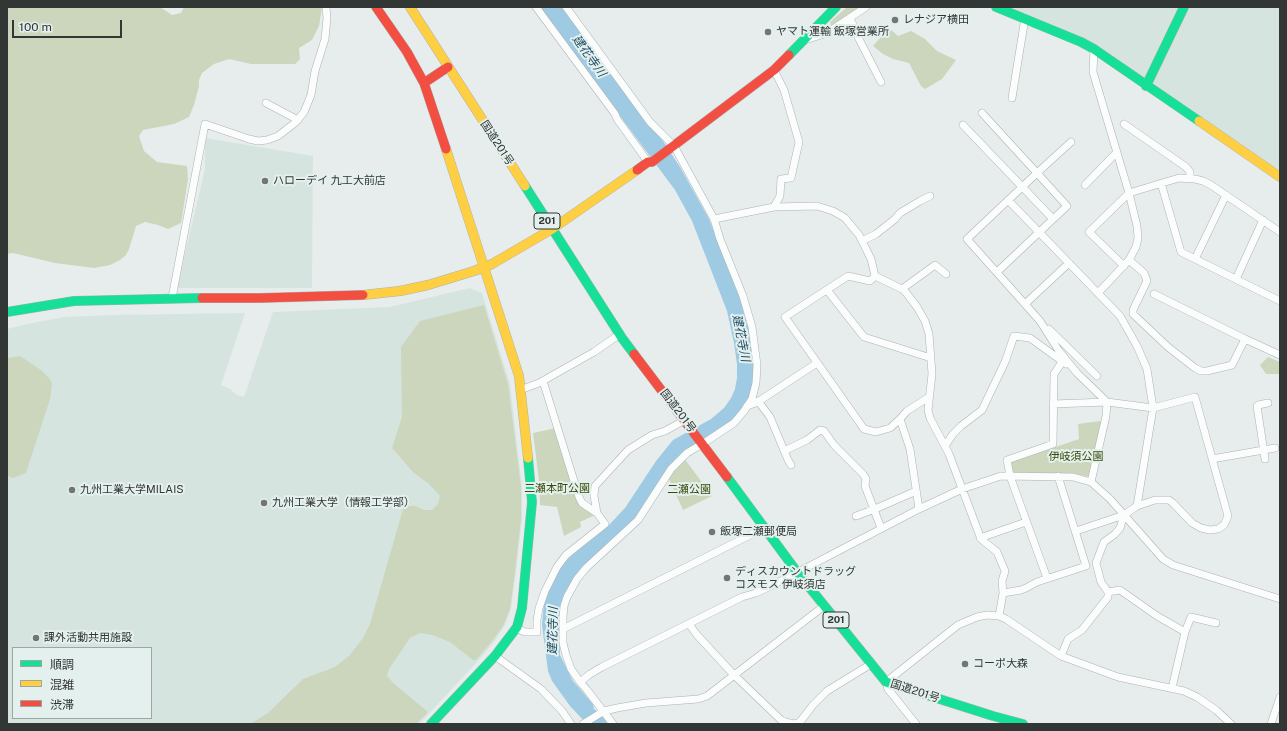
<!DOCTYPE html>
<html>
<head>
<meta charset="utf-8">
<style>
	body { margin:0 }
	#map { position:relative; width:1287px; height:731px; overflow:hidden; background:#e7edec; font-family:"Public Sans","Noto Sans JP",sans-serif }
	canvas { display:block }
	.frame { position:absolute; inset:0; border:8px solid #323635; pointer-events:none }
	.legend { position:absolute; left:12px; top:647px; width:140px; height:72px; box-sizing:border-box; background:#e4f0ed; border:1px solid #9da6a3; margin:0; padding:5px 7px; list-style:none; font-size:12px; color:#323635 }
	.legend li { display:flex; align-items:center; gap:8px; height:20px }
	.legend b { width:20px; border:1px solid #9da6a3 }
	.scale { position:absolute; left:12px; top:20px; width:110px; height:18px; box-sizing:border-box; border:2px solid #323635; border-top:0; padding-left:5px; font-size:12px; line-height:14px; white-space:nowrap; color:#323635; -webkit-text-stroke:3px #e4f0ed; paint-order:stroke }
</style>
</head>
<body>
<div id="map">
<canvas width="1287" height="731"></canvas>
<div class="frame"></div>
<ul class="legend">
<li><b style="height:5px;background:#16e098"></b>順調</li>
<li><b style="height:5px;background:#ffcf43"></b>混雑</li>
<li><b style="height:5px;background:#f24e42"></b>渋滞</li>
</ul>
<div class="scale">100 m</div>
</div>
<script>
const context = document.querySelector('canvas').getContext('2d');
context.lineJoin = 'round';
function fill(path, color) { context.fillStyle = color; context.fill(path, 'evenodd'); }
const poly = rows => new Path2D(rows.map(r => 'M' + r).join(''));
function trace(path, color, width, dash) { context.strokeStyle = color; context.lineWidth = width; context.lineCap = dash ? 'butt' : 'round'; context.setLineDash(dash || []); context.stroke(path); }
function write(font, color, halo, rows, align = 'center') {
  context.font = font + ' "Public Sans","Noto Sans JP",sans-serif'; context.lineWidth = 4; context.setLineDash([]); context.textBaseline = 'middle'; context.strokeStyle = halo; context.fillStyle = color; for (const [text, x, y, turn = 0] of rows) {
    context.save(); context.translate(x, y); context.rotate((+turn || 0) * Math.PI / 180); context.textAlign = isNaN(turn) ? turn : align; if (halo) context.strokeText(text, 0, 0); context.fillText(text, 0, 0); context.restore();
  }
}
const built = poly([
	[1007,7,1280,7,1280,171,1092,42],
	[205,138,313,156,312,288,177,288,205,169],
	[470,288,482,293,510,384,522,487,522,519,516,571,511,609,505,625,494,642,478,661,424,719,418,724,7,724,7,329,27,324,64,317,112,315,245,313,221,385,230,389,237,395,244,397,273,312,389,307],
	[13,648,151,648,151,718,13,718]
]);
const green = poly([
	[7,7,160,7,172,15,181,13,184,7,322,7,319,26,312,40,299,48,300,59,295,64,251,64,229,59,214,64,202,73,199,80,199,86,194,105,189,117,174,124,143,130,139,136,144,151,157,162,187,166,188,179,181,223,168,229,158,225,145,222,136,226,129,249,126,255,120,260,110,265,94,268,55,263,13,253,7,254],
	[847,7,864,7,831,26,830,22],
	[889,28,898,36,911,31,925,39,937,51,956,60,942,79,925,89,921,86,909,63,893,59,883,54,873,46],
	[484,305,508,384,521,487,521,519,515,572,510,609,503,626,492,641,476,660,473,660,450,642,432,635,420,633,410,638,389,669,387,676,393,683,428,712,416,724,250,724,268,713,303,679,335,667,350,655,363,638,370,624,403,509,409,506,415,506,424,510,432,510,438,504,440,496,428,483,414,473,392,448,402,417,401,347,420,321],
	[20,356,41,370,49,378,52,384,50,399,26,473,13,478,7,476,7,358],
	[1268,357,1280,362,1280,374,1266,374,1260,365],
	[1101,421,1089,477,1073,473,1011,473,1009,463,1079,439,1078,424],
	[556,428,578,503,584,509,595,515,580,522,581,527,564,536,557,507,540,505,539,480,533,433],
	[684,458,712,496,683,510,668,477]
]);
const water = poly([
	[539,7,562,7,663,141,680,167,709,219,739,296,751,336,754,363,752,390,747,402,740,412,729,424,684,452,632,522,606,546,563,601,559,614,560,655,573,681,593,704,594,709,605,718,610,724,587,724,570,706,552,681,548,671,542,625,544,602,548,591,560,567,569,558,600,530,609,525,625,508,656,461,673,440,711,419,724,408,731,398,735,389,737,378,737,364,734,343,727,311,692,221,675,190]
]);
const street = poly([
	[536,7,615,114,617,119,648,162],
	[566,7,650,122,674,146,714,219,720,239,743,296,752,327,757,365,756,383,752,399,744,411,734,423,707,441,687,453,671,469,638,520,586,568,577,579,567,597,564,606,563,617,563,643,566,655,571,669,580,682,587,690,613,724],
	[850,18,859,39,881,82],
	[805,40,821,35,830,31,866,7],
	[1094,49,1093,72,1129,193,1137,226,1138,238,1136,247,1129,260,1098,293],
	[774,70,784,90,799,142,791,178,781,179,780,196,774,207],
	[1012,98,1025,18],
	[266,103,298,120],
	[982,113,1037,173,967,239,1040,321,1059,351,1077,373,1107,402],
	[1124,124,1186,167,1190,172,1190,178],
	[963,125,1053,219],
	[1161,183,1181,252,1280,301],
	[1085,185,1116,153],
	[1008,200,1120,316,1137,346,1147,369,1153,408,1137,506],
	[714,219,774,207,817,206,833,211,845,218,859,235,871,259,875,276],
	[862,241,876,234,895,219,900,213,920,201,930,196],
	[1195,259,1226,195],
	[1129,260,1144,273,1147,281,1133,310,1133,314,1168,347,1195,368,1201,371,1207,371,1232,365,1245,339],
	[1124,266,1089,232,1129,193,1179,178,1195,179,1203,181,1211,185,1280,232],
	[997,272,1067,206,1037,173,1071,142],
	[875,276,904,290,917,307,925,321,929,334,932,374,928,410,930,418,949,454,981,539,997,552,1005,571,1002,581,1003,593,999,616],
	[875,276,870,281,848,276,785,317,864,429,876,432,890,428,900,419,907,411,929,397],
	[1236,279,1263,220],
	[902,289,935,265,946,274],
	[827,290,864,337,931,358],
	[1154,294,1245,339,1280,355],
	[172,298,205,124,249,139,258,141,267,140,278,136,296,122,304,112,311,95,315,71,325,39,327,18,326,7],
	[1025,304,1069,263],
	[1049,329,1097,376],
	[520,390,539,383,594,352,620,334],
	[758,401,770,417,788,460,791,465],
	[1053,404,1107,402,1153,408,1195,397,1228,516,1224,525,1218,529,1210,530,1201,528,1192,523,1173,503,1169,500,1155,500,1137,506,1124,515,1076,531],
	[747,406,756,403,817,363],
	[900,419,910,449,919,509],
	[945,446,953,434,961,426,982,410,1005,362,1014,336,1030,338,1066,364],
	[784,451,807,440,820,430,824,431,834,445,863,474,866,479,865,486,881,528],
	[1212,459,1275,448],
	[1265,459,1257,406,1258,405,1268,403],
	[1091,482,1106,416,1107,402],
	[597,513,594,496,595,486,628,450,652,435,665,431,685,420],
	[856,516,875,509,916,491],
	[980,538,1026,522],
	[1047,578,1010,476,1007,460,1053,444,1054,374,1062,362],
	[1108,592,1120,590,1157,616,1185,632,1172,688],
	[1003,593,1021,590,1026,588,1037,582,1086,566,1058,476],
	[689,624,697,635,734,675,781,720,785,722,794,724],
	[516,628,525,632,537,632,537,620,539,608,545,591,557,567,566,555,605,524,597,513,582,503,579,497,543,381],
	[563,629,764,528],
	[1185,632,1191,617,1216,623],
	[495,656,541,689,562,711,571,724],
	[1061,656,1068,639,1082,630,1108,597,1108,592,1101,582,1096,563,1104,542,1115,534,1120,528,1124,515],
	[580,682,590,674,602,667,742,597,756,593,775,584,919,509,962,489,1001,476,1073,477,1091,482,1110,499,1163,559,1173,565,1280,599],
	[583,724,604,711,617,708,646,703,698,699,707,696,824,606],
	[794,724,800,722,813,705,827,691,871,664],
	[916,724,888,689,886,682,958,625,977,617,987,615,999,616,1006,619,1061,656,1118,677,1184,691,1197,697,1216,710,1231,724],
	[1271,724,1280,697]
]);
const fast = poly([
	[996,7,1081,42,1094,49,1199,121],
	[789,55,836,7],
	[1146,86,1184,7],
	[525,186,622,338,634,354],
	[7,312,74,301,202,298],
	[727,477,797,572,886,682,993,716,1023,724],
	[431,724,495,656,517,627,522,608,532,502,528,458]
]);
const slow = poly([
	[410,7,525,186],
	[1199,121,1280,177],
	[446,149,519,376,528,458],
	[363,295,400,291,428,285,474,271,492,264,552,229,637,170]
]);
const jam = poly([
	[376,7,407,52,424,83,446,149],
	[424,83,448,67],
	[637,170,648,162,652,162,774,70,789,55],
	[202,298,260,298,363,295],
	[634,354,727,477]
]);
const markers = [
	[895,20,4,"#717675"],
	[768,32,4,"#717675"],
	[265,181,4,"#717675"],
	[72,490,4,"#717675"],
	[264,503,4,"#717675"],
	[712,532,4,"#717675"],
	[727,578,4,"#717675"],
	[36,638,4,"#717675"],
	[965,664,4,"#717675"]
];
const shields = [
	[547,221,26],
	[836,620,26]
];
const shieldNames = [
	["201",547,221],
	["201",836,620]
];
const poiNames = [
	["レナジア横田",903,20],
	["ヤマト運輸 飯塚営業所",776,32],
	["ハローデイ 九工大前店",273,181],
	["九州工業大学MILAIS",80,490],
	["九州工業大学（情報工学部）",272,503],
	["飯塚二瀬郵便局",720,532],
	["ディスカウントドラッグ",735,572],
	["コスモス 伊岐須店",735,585],
	["課外活動共用施設",44,638],
	["コーポ大森",973,664]
];
const streetNames = [
	["国道201号",497,143,57],
	["国道201号",678,411,53],
	["国道201号",915,691,18]
];
const parkNames = [
	["伊岐須公園",1076,457],
	["二瀬本町公園",557,489],
	["二瀬公園",689,490]
];
const waterNames = [
	["建花寺川",589,56,54],
	["建花寺川",741,338,79],
	["建花寺川",553,631,-89]
];
fill(built, '#d6e4e0');
fill(green, '#cbd6bc');
fill(water, '#9ecbe3');
trace(street, '#adb2b1', 8);
trace(fast, '#adb2b1', 10);
trace(slow, '#adb2b1', 10);
trace(jam, '#adb2b1', 10);
trace(street, '#fbfcfc', 7);
trace(fast, '#16e098', 9);
trace(slow, '#ffcf43', 9);
trace(jam, '#f24e42', 9);
for (const [x, y, r, color] of markers) { const dot = new Path2D(); dot.arc(x, y, r, 0, 2 * Math.PI); context.fillStyle = color; context.fill(dot); trace(dot, '#e4f0ed', 1.5); }
for (const [x, y, w] of shields) { const box = new Path2D(); box.roundRect(x - w / 2, y - 8, w, 16, 3); context.fillStyle = '#e4f0ed'; context.fill(box); trace(box, '#323635', 1); }
write('bold 10px', '#323635', null, shieldNames);
write('11px', '#323635', '#e4f0ed', poiNames, 'left');
write('11px', '#323635', '#e4f0ed', streetNames);
write('11px', '#3b4b0b', '#e4f0ed', parkNames);
write('italic 12px', '#204f68', '#e4f0ed', waterNames);
</script>
</body>
</html>
